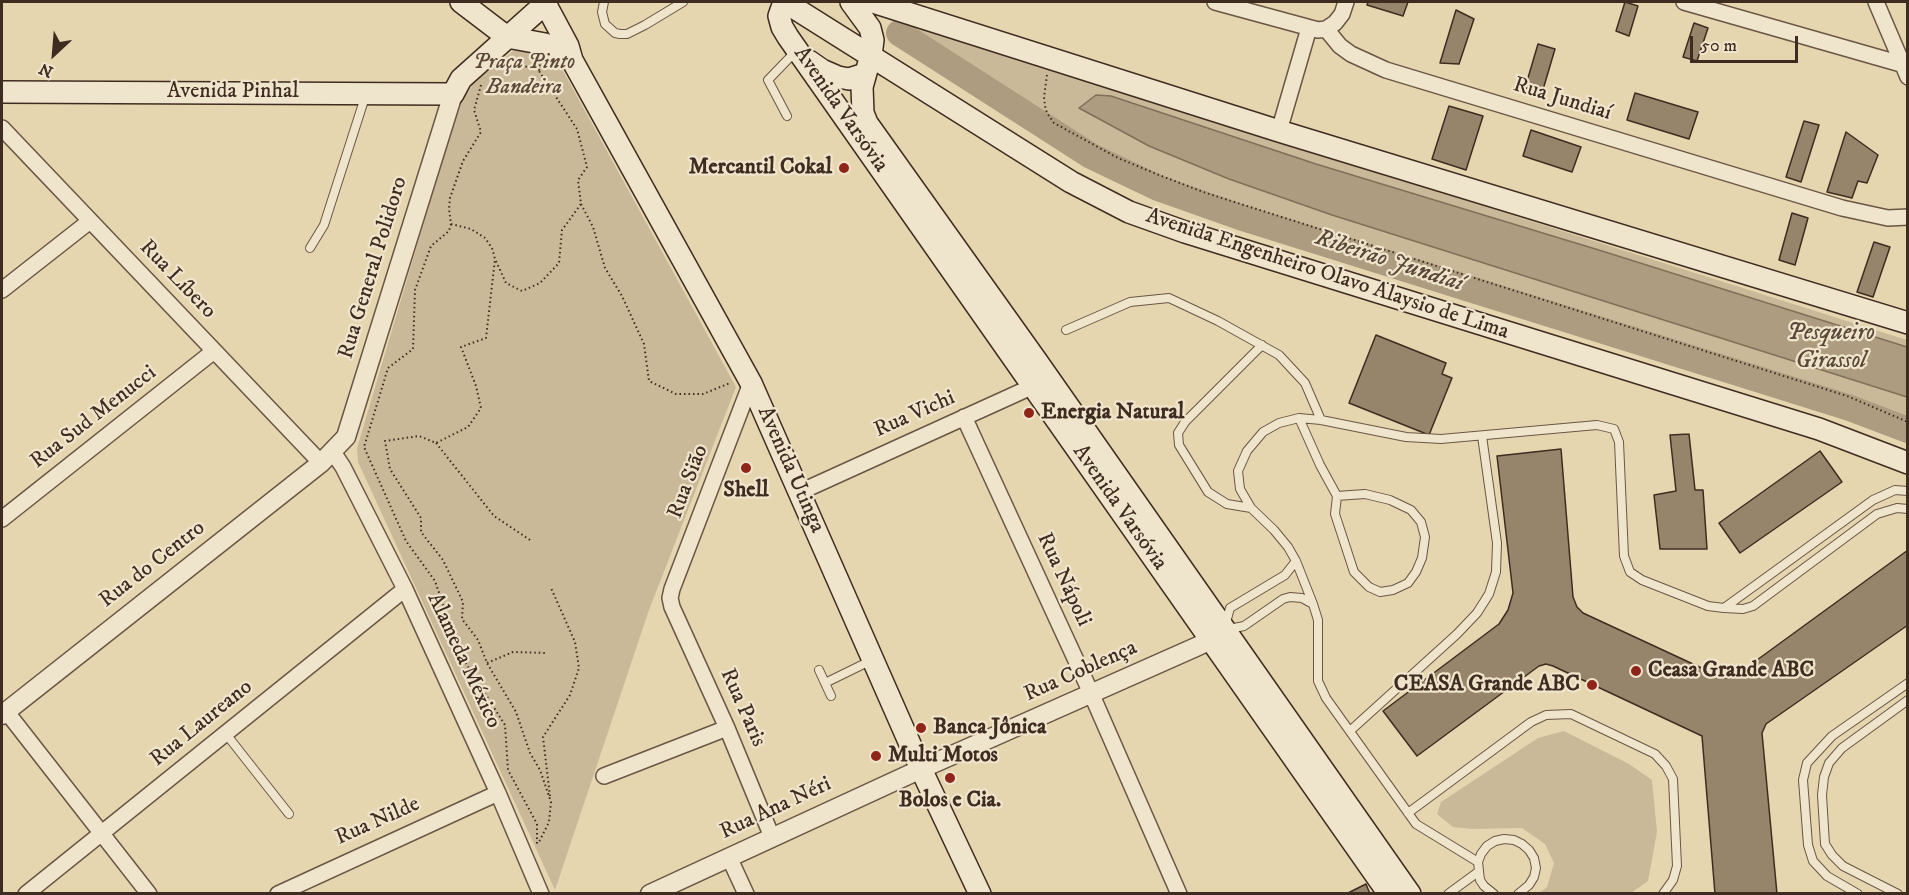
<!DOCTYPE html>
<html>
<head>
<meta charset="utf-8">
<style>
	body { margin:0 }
	#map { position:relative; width:1909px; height:895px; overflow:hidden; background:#e6d6b0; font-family:"IM FELL DW Pica",serif }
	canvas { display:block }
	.frame { position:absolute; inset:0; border:3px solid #3f2c20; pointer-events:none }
	.north { position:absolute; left:24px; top:24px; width:60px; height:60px; -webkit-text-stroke:4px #efe4cc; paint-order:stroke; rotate:206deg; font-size:16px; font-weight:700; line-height:24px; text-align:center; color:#3f2c20 }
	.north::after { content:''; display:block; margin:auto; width:21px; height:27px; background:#3f2c20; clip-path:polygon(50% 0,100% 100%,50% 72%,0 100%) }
	.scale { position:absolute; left:1690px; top:36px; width:108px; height:27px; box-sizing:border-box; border:3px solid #3f2c20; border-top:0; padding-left:8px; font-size:18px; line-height:21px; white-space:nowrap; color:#3f2c20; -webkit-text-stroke:4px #efe4cc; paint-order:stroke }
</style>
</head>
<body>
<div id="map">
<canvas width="1909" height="895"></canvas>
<div class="frame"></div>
<div class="north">N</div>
<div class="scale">50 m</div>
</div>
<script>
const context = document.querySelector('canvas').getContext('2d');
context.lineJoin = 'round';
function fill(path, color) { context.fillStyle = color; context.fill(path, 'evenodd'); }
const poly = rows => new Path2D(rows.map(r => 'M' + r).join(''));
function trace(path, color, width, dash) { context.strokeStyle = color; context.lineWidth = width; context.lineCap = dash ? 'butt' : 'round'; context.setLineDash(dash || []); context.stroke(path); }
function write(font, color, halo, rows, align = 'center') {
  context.font = font + ' "IM FELL DW Pica",serif'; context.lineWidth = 4.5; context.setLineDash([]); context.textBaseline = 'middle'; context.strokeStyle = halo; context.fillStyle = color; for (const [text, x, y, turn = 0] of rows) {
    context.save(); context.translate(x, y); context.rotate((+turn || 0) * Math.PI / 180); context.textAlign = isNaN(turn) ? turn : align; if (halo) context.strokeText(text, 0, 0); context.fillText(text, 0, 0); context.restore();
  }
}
const green = poly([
	[908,24,1907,340,1907,420,1199,194,1146,174,1099,153,907,30],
	[518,47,523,47,553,58,561,67,736,387,649,610,555,890,358,462,357,448,459,104,474,83],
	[1564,731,1629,764,1652,780,1657,832,1648,881,1631,893,1539,893,1547,887,1554,863,1545,844,1522,828,1472,829,1453,827,1437,814,1441,802,1538,738]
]);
const water = poly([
	[1096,95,1111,96,1316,164,1602,251,1907,347,1907,397,1332,215,1229,179,1149,146,1079,108,1096,95]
]);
const river = poly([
	[899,33,1091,156,1158,188,1240,217,1850,408,1908,430]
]);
const building = poly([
	[1368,2,1408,2,1403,16,1367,5,1368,2],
	[1625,2,1638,6,1629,36,1616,31,1625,2],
	[1456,10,1474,19,1459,64,1440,63,1456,10],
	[1694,23,1708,28,1697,61,1683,57,1694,23],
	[1538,44,1555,49,1542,93,1525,88,1538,44],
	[1635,93,1698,112,1689,139,1627,120,1635,93],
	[1449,106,1483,116,1466,170,1432,159,1449,106],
	[1804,121,1819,125,1801,182,1786,177,1804,121],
	[1531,130,1581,147,1572,172,1523,156,1531,130],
	[1846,132,1878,155,1867,183,1858,181,1852,198,1827,192,1846,132],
	[1792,213,1808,218,1795,265,1779,260,1792,213],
	[1874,242,1890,247,1873,297,1857,292,1874,242],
	[1376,335,1446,363,1442,374,1452,378,1429,435,1349,403,1376,335],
	[1689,434,1695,490,1703,490,1707,549,1660,549,1654,495,1676,491,1670,435,1689,434],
	[1561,449,1573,597,1577,607,1583,613,1721,677,1727,678,1735,676,1908,550,1908,625,1766,724,1762,733,1777,894,1715,894,1702,736,1553,666,1546,664,1539,666,1417,756,1383,711,1499,624,1508,610,1513,593,1497,456,1561,449],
	[1820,451,1842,482,1740,553,1719,523,1820,451],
	[1366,884,1370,894,1346,894,1366,884]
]);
const path = poly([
	[508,62,539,70,540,63],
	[1047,75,1044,97,1045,106,1047,113,1054,123,1118,158,1159,175,1206,193,1847,396,1908,422],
	[481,85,474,110,481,132,463,161,450,198,449,209,451,224,449,231,431,246,415,290,413,349,388,368,364,447,406,541,435,581,460,654,505,725,508,770,537,824,537,845],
	[581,204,593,227,605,268,622,296,644,344,649,381,676,394,703,394,730,383],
	[451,224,471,229,485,238,492,248,495,259,486,338,461,347,476,386,481,408,468,427,436,443,419,436,385,441,390,469,421,518,421,532,443,560,463,602,462,619,478,640,487,663,516,712,530,753,540,770,551,802,549,822,538,844],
	[496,261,506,283,522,291,540,283,559,263,562,230,581,204,578,180,587,167,577,129,539,71],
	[436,443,494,516,530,540],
	[487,663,513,652,547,653],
	[550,796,543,737,570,695,579,668,575,642,551,588]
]);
const service = poly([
	[604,2,602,12,605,24,615,33,620,34,627,34,645,25,683,2],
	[787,116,768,80,796,51],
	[310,248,324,225,366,94],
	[1066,330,1130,302,1169,298,1218,321,1279,355,1305,383,1321,420],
	[1299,418,1320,465,1337,496,1335,514,1354,572,1369,587,1380,592,1393,590,1408,583,1416,572,1422,558,1425,537,1421,522,1411,510,1390,500,1365,494,1337,496],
	[1251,508,1227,504,1208,492,1179,445,1178,433,1185,422,1262,345],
	[1296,561,1285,575,1230,608,1224,630,1244,626,1283,599,1290,597,1302,598,1313,604,1318,620,1318,681,1326,698,1416,824,1478,862],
	[1313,604,1296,561,1288,547,1274,530,1251,508,1240,489,1238,471,1247,451,1263,432,1279,423,1299,418,1321,420,1406,437,1441,439,1597,425,1614,429,1619,442,1624,556,1630,572,1642,580,1708,606,1724,608,1873,500,1895,490,1908,491],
	[1724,608,1743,609,1753,606,1877,514,1897,508,1908,509],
	[819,670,831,696],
	[825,683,870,661],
	[1351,730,1457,634,1477,613,1489,594,1496,572,1497,543,1482,436],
	[226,734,289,814],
	[1408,813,1531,722,1546,715,1571,714,1655,754,1666,766,1673,779,1677,866,1673,880,1663,894],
	[1448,894,1478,872],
	[1494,894,1484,886,1480,880,1478,862,1481,854,1487,846,1495,841,1504,839,1514,840,1522,844,1529,850,1534,858,1536,868,1534,877,1529,885,1518,894],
	[1858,894,1827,876,1813,861,1808,845,1803,780,1807,763,1832,736,1908,683],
	[1898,894,1843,866,1832,855,1825,844,1822,795,1824,777,1829,763,1842,748,1908,700]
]);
const minor = poly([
	[1215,2,1318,30,1326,29,1335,23,1342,14,1346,2],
	[1684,2,1901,64],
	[1876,2,1908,77],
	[1326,29,1340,46,1351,54,1386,70,1842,208,1888,218,1908,217],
	[2,128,321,463],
	[1279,131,1309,28],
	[2,290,90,221],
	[751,383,672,589,670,598,672,607,727,728,772,837],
	[964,417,1091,693,1179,894],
	[333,452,343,467,405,589,498,793,541,894],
	[800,492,1040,383],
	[2,519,214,351],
	[6,711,149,894],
	[604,776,727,728],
	[729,857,746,894],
	[26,894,405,589],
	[278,894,498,793]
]);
const tertiary = poly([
	[2,715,321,463,346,437,453,94],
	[650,894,921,769,1196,647,1211,640,1220,633]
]);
const secondary = poly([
	[461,2,507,37],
	[784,2,779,16,782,27,788,37,1389,894],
	[785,2,1071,182,1129,212,1185,232,1819,429,1908,463],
	[851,2,870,28,873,40,871,55,862,87,863,113,867,123,1036,360,1410,894],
	[873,2,1279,131,1908,323],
	[545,3,568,46,572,60,751,383,921,769,980,894],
	[507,37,545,44,561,51,572,60],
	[809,61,822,70,838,77,849,79,865,74],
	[2,92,453,94,461,79,547,2]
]);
const markers = [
	[844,168,6,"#8f2418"],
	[1029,413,6,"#8f2418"],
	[746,468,6,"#8f2418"],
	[1636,671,6,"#8f2418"],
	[1592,685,6,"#8f2418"],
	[921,728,6,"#8f2418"],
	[876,756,6,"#8f2418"],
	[950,778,6,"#8f2418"]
];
const parkNames = [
	["Praça Pinto",524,63],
	["Bandeira",524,88]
];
const streetNames = [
	["Avenida Pinhal",233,92],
	["Rua Jundiaí",1562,100,17],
	["Avenida Varsóvia",840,110,55],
	["Rua General Polidoro",374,268,-73],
	["Avenida Engenheiro Olavo Alaysio de Lima",1327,275,18],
	["Rua Líbero",177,280,46],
	["Rua Vichi",915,415,-24],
	["Rua Sud Menucci",94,418,-38],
	["Avenida Utinga",790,470,66],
	["Rua Sião",689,482,-69],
	["Avenida Varsóvia",1119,508,55],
	["Rua do Centro",153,565,-38],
	["Rua Nápoli",1063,580,65],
	["Alameda México",463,661,65],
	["Rua Coblença",1081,672,-24],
	["Rua Paris",742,708,66],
	["Rua Laureano",202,724,-39],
	["Rua Ana Néri",776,809,-25],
	["Rua Nilde",378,822,-24]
];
const poiNames = [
	["Mercantil Cokal",832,168,"right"],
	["Energia Natural",1041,413],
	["Shell",746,491,"center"],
	["Ceasa Grande ABC",1648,671],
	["CEASA Grande ABC",1580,685,"right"],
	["Banca Jônica",933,728],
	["Multi Motos",888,756],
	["Bolos e Cia.",950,801,"center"]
];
const waterNames = [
	["Ribeirão Jundiaí",1389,262,18],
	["Pesqueiro",1831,334],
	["Girassol",1831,362]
];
fill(green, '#cab998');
fill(water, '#ad9c7f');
trace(water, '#816f59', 1.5);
trace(river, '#ad9c7f', 26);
fill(building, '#96846b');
trace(building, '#3f2c20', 1.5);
trace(service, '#695644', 10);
trace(minor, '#695644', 18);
trace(tertiary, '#695644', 21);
trace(secondary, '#3f2c20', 24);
trace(path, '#3f2c20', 2, [1.5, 3]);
trace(service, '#efe4cc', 8);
trace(minor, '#efe4cc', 15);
trace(tertiary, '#efe4cc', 18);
trace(secondary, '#efe4cc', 21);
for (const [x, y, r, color] of markers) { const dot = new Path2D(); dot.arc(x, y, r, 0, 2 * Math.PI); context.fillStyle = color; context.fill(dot); trace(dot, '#efe4cc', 2); }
write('italic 22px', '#5b4838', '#efe4cc', parkNames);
write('22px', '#3f2c20', '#efe4cc', streetNames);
write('bold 22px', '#3f2c20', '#efe4cc', poiNames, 'left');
write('italic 24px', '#5a4838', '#efe4cc', waterNames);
</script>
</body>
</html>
